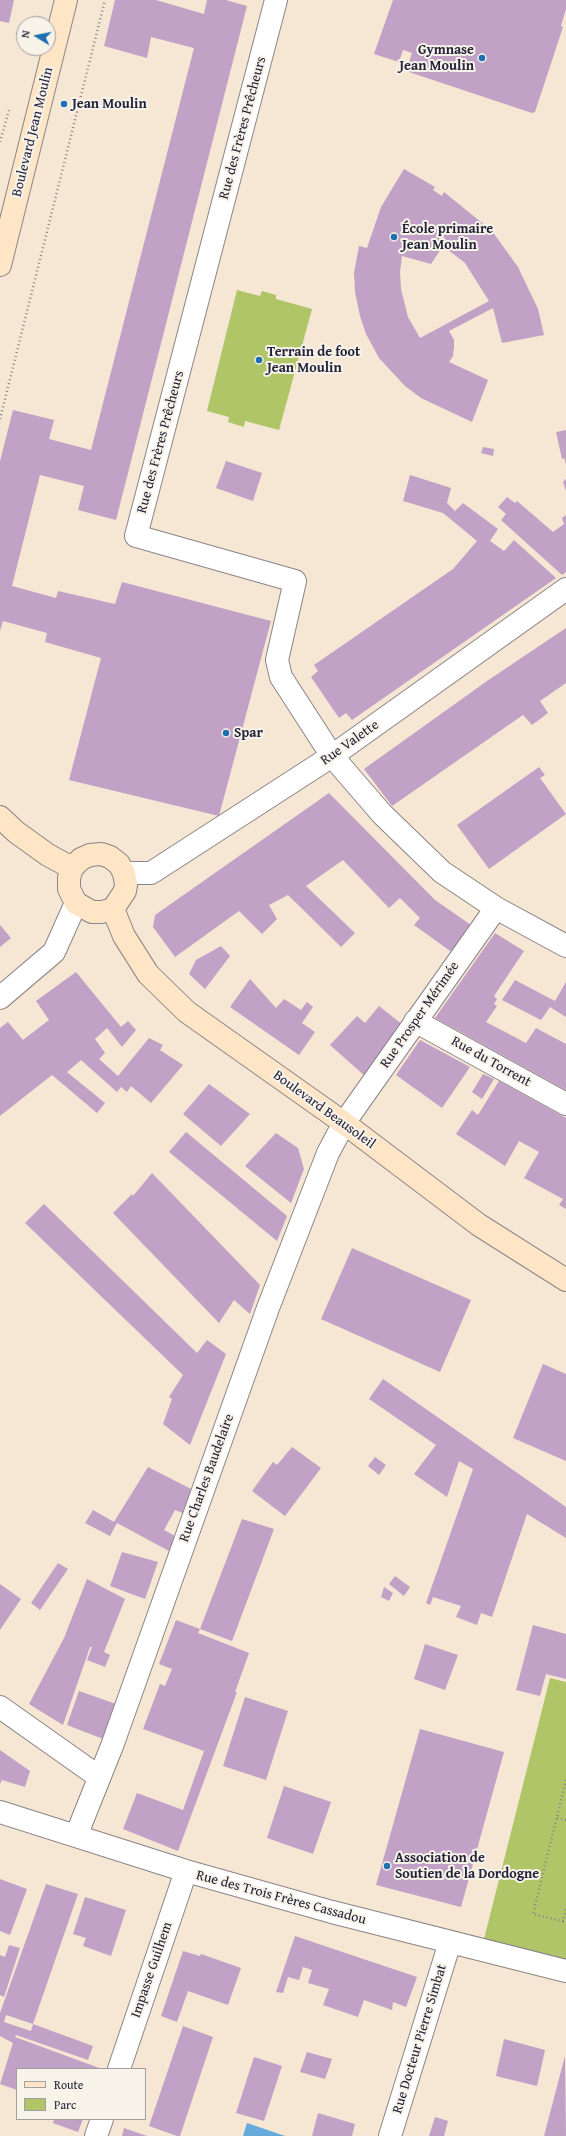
<!DOCTYPE html>
<html>
<head>
<meta charset="utf-8">
<style>
	body { margin:0 }
	#map { position:relative; width:566px; height:2136px; overflow:hidden; background:#f5e7d3; font-family:"Gentium Book Plus",serif }
	canvas { display:block }
	.legend { position:absolute; left:16px; top:2068px; width:130px; height:52px; box-sizing:border-box; background:#f7f3e8; border:1px solid #a29fa3; margin:0; padding:5px 7px; list-style:none; font-size:12px; color:#22223b }
	.legend li { display:flex; align-items:center; gap:8px; height:20px }
	.legend b { width:20px; border:1px solid #a29fa3 }
	.north { position:absolute; left:16px; top:16px; width:40px; height:40px; box-sizing:border-box; background:#f7f3e8; border:1px solid #a29fa3; border-radius:50%; rotate:280deg; font-size:11px; font-weight:700; line-height:16px; text-align:center; color:#22223b }
	.north::after { content:''; display:block; margin:auto; width:14px; height:18px; background:#1f6fb2; clip-path:polygon(50% 0,100% 100%,50% 72%,0 100%) }
</style>
</head>
<body>
<div id="map">
<canvas width="566" height="2136"></canvas>
<ul class="legend">
<li><b style="height:5px;background:#fde5c5"></b>Route</li>
<li><b style="height:11px;background:#b0c468"></b>Parc</li>
</ul>
<div class="north">N</div>
</div>
<script>
const context = document.querySelector('canvas').getContext('2d');
context.lineJoin = 'round';
function fill(path, color) { context.fillStyle = color; context.fill(path, 'evenodd'); }
const poly = rows => new Path2D(rows.map(r => 'M' + r).join(''));
function trace(path, color, width, dash) { context.strokeStyle = color; context.lineWidth = width; context.lineCap = dash ? 'butt' : 'round'; context.setLineDash(dash || []); context.stroke(path); }
function write(font, color, halo, rows, align = 'center') {
  context.font = font + ' "Gentium Book Plus",serif'; context.lineWidth = 4; context.setLineDash([]); context.textBaseline = 'middle'; context.strokeStyle = halo; context.fillStyle = color; for (const [text, x, y, turn = 0] of rows) {
    context.save(); context.translate(x, y); context.rotate((+turn || 0) * Math.PI / 180); context.textAlign = isNaN(turn) ? turn : align; if (halo) context.strokeText(text, 0, 0); context.fillText(text, 0, 0); context.restore();
  }
}
const green = poly([
	[237,290,260,296,262,291,276,295,276,299,312,309,279,430,245,421,244,427,228,422,229,417,207,411],
	[550,1678,566,1682,566,1959,484,1939]
]);
const water = poly([
	[247,2123,285,2136,243,2136]
]);
const building = poly([
	[0,0,14,0,9,23,0,21],
	[115,0,156,0,204,14,207,0,226,0,247,6,116,520,78,510,84,486,40,475,12,586,56,598,58,591,115,604,122,582,271,621,219,816,69,780,101,658,45,642,47,633,3,621,0,631,0,461,13,410,54,420,49,439,91,450,194,48,151,37,147,58,104,46],
	[393,0,566,0,566,9,561,26,563,27,535,112,532,113,409,72,407,69,412,53,403,50,399,62,374,54],
	[404,169,435,187,433,190,442,196,444,192,492,231,518,267,538,309,544,335,502,343,493,308,449,331,454,340,454,347,453,356,449,362,488,380,472,422,421,398,405,386,379,358,366,334,360,316,355,292,354,273,359,246,367,248,381,207],
	[443,246,465,263,489,301,420,338,408,317,401,289,400,272,402,256,431,264],
	[566,430,566,464,564,458,562,459,556,432],
	[483,447,494,449,493,456,481,453],
	[226,461,262,473,253,501,216,488],
	[410,475,451,488,447,503,455,511,463,503,498,529,490,541,504,551,514,540,556,578,352,720,346,713,339,718,311,677,318,671,314,665,453,569,477,541,443,513,403,501],
	[566,479,566,491,563,482],
	[507,497,515,503,517,501,553,532,564,524,562,518,566,515,566,572,562,575,501,520,506,514,498,507],
	[566,628,566,683,540,701,548,713,532,725,523,715,392,806,364,769,487,681],
	[539,767,545,775,540,778,566,814,489,869,457,825],
	[329,793,435,900,471,925,453,953,414,925,420,918,400,898,389,908,343,860,306,886,355,933,341,947,288,895,269,905,277,919,262,934,239,911,175,957,153,927,155,915],
	[0,925,11,938,0,947],
	[495,933,524,951,494,996,497,999,494,1004,497,1006,486,1022,526,1043,536,1028,566,1044,566,1090,435,1018],
	[221,946,230,956,205,989,189,974,196,960],
	[76,972,121,1027,128,1021,136,1030,122,1047,107,1028,95,1039,105,1053,99,1059,118,1076,149,1038,163,1045,160,1050,183,1065,151,1103,131,1086,127,1092,121,1087,117,1092,81,1060,67,1072,105,1103,97,1113,52,1075,0,1116,0,1028,8,1022,23,1040,49,1020,36,1001],
	[250,979,276,1008,284,999,301,1010,307,1002,313,1007,302,1023,315,1032,299,1055,230,1007],
	[515,980,555,1001,566,982,566,1017,550,1007,541,1020,502,1000],
	[379,1006,403,1025,366,1077,330,1045,357,1016,365,1023],
	[420,1040,470,1067,442,1108,396,1075],
	[483,1074,494,1079,482,1099,472,1092],
	[499,1081,566,1118,566,1209,559,1205,563,1199,524,1178,539,1152,519,1141,505,1166,456,1134,472,1110,478,1115],
	[209,1084,250,1114,221,1146,183,1114],
	[186,1132,287,1216,277,1241,169,1152],
	[276,1133,298,1148,304,1169,291,1203,245,1166],
	[152,1173,260,1285,250,1314,234,1300,219,1323,113,1213,132,1194,133,1196],
	[44,1204,197,1353,207,1340,226,1354,190,1445,163,1424,172,1399,169,1397,183,1375,25,1223],
	[352,1248,471,1300,440,1372,321,1319],
	[543,1364,566,1374,566,1461,513,1438],
	[383,1379,566,1507,566,1538,527,1514,492,1617,481,1613,477,1625,456,1617,461,1606,433,1597,430,1605,426,1603,473,1469,459,1461,447,1497,414,1474,436,1445,369,1399],
	[292,1447,321,1468,285,1516,252,1491,273,1462,277,1465],
	[375,1457,386,1465,379,1475,368,1466],
	[148,1467,193,1490,185,1514,175,1510,164,1530,177,1537,169,1551,117,1523,110,1536,85,1523,93,1510,114,1522],
	[242,1519,274,1529,232,1641,200,1629],
	[122,1552,158,1562,145,1599,110,1586],
	[58,1563,68,1569,40,1610,31,1603],
	[395,1576,410,1587,404,1596,389,1584],
	[87,1579,125,1599,104,1652,110,1655,105,1667,87,1660,92,1647,90,1647,63,1725,29,1704,64,1638],
	[0,1584,21,1599,0,1630],
	[384,1587,393,1593,389,1601,381,1597],
	[176,1620,200,1629,198,1633,249,1653,235,1692,237,1692,178,1851,123,1829,137,1793,183,1810,204,1751,143,1729,160,1684,165,1686,172,1669,159,1664],
	[533,1625,566,1634,566,1679,546,1674,540,1696,516,1690],
	[425,1644,458,1655,445,1690,414,1679],
	[79,1691,116,1704,103,1739,67,1725],
	[245,1697,288,1711,266,1780,223,1766],
	[420,1729,504,1752,461,1907,376,1885],
	[0,1750,30,1771,25,1787,2,1780,0,1784],
	[284,1786,331,1802,313,1854,267,1838],
	[0,1879,27,1889,10,1935,0,1931],
	[46,1884,78,1894,33,2024,6,2015,4,2022,31,2031,33,2024,93,2046,88,2060,16,2035,15,2037,102,2069,17,2069,17,2090,0,2084,13,2043,0,2036,0,2013],
	[85,1897,126,1910,111,1956,83,1946,86,1938,73,1934],
	[295,1936,417,1977,406,2007,393,2002,392,2010,364,2000,358,2017,323,2005,329,1989,308,1983,312,1970,303,1967,299,1980,288,1977,283,1993,276,1992],
	[9,1945,20,1948,4,1997,0,1995,0,1955,5,1957],
	[183,1951,200,1956,201,1954,241,1968,228,2005,188,1991,177,2022,161,2016],
	[183,2026,213,2037,180,2136,177,2136,149,2126],
	[504,2039,545,2050,537,2086,496,2076],
	[307,2052,332,2059,325,2079,300,2072],
	[565,2056,566,2136,544,2136],
	[254,2057,282,2066,264,2121,236,2113],
	[318,2113,355,2124,352,2136,312,2136],
	[435,2117,448,2121,444,2136,429,2136],
	[54,2119,83,2119,78,2132,53,2123],
	[124,2128,147,2136,122,2136]
]);
const path = poly([
	[0,142,9,110],
	[0,419,105,0],
	[566,1780,533,1914,566,1922],
	[557,1818,566,1820],
	[563,1922,566,1909]
]);
const street = poly([
	[276,0,136,536,295,581,277,660,281,677,332,756,382,814,442,872,496,908,566,946],
	[124,873,151,873,332,756,566,589],
	[0,998,54,952,76,903],
	[415,1021,566,1104],
	[0,1707,99,1777],
	[0,1812,186,1871,332,1912,566,1971],
	[76,1836,112,1746,268,1308,328,1153,344,1123,496,908],
	[119,2069,186,1871],
	[96,2136,102,2119],
	[390,2136,450,1942]
]);
const secondary = poly([
	[0,265,66,0],
	[0,817,16,832,48,855,72,868],
	[101,854,110,857,119,864,124,873,126,885,125,891,113,909,102,912,92,912,76,903,69,889,69,878,72,868,81,859,90,855,101,854],
	[113,909,124,936,148,974,187,1012,344,1123,479,1225,566,1280]
]);
const markers = [
	[482,58,4,"#1f6fb2"],
	[64,104,4,"#1f6fb2"],
	[394,237,4,"#1f6fb2"],
	[259,360,4,"#1f6fb2"],
	[226,733,4,"#1f6fb2"],
	[387,1866,4,"#1f6fb2"]
];
const poiNames = [
	["Gymnase",474,50,"right"],
	["Jean Moulin",474,66,"right"],
	["Jean Moulin",72,104],
	["École primaire",402,229],
	["Jean Moulin",402,245],
	["Terrain de foot",267,352],
	["Jean Moulin",267,368],
	["Spar",234,733],
	["Association de",395,1858],
	["Soutien de la Dordogne",395,1874]
];
const streetNames = [
	["Rue des Frères Prêcheurs",243,128,-75],
	["Boulevard Jean Moulin",33,132,-76],
	["Rue des Frères Prêcheurs",161,442,-75],
	["Rue Valette",350,743,-35],
	["Rue Prosper Mérimée",420,1015,-55],
	["Rue du Torrent",491,1062,29],
	["Boulevard Beausoleil",324,1110,36],
	["Rue Charles Baudelaire",207,1478,-70],
	["Rue des Trois Frères Cassadou",281,1898,15],
	["Impasse Guilhem",152,1970,-71],
	["Rue Docteur Pierre Simbat",420,2039,-73]
];
fill(green, '#b0c468');
fill(water, '#65aadb');
fill(building, '#c2a1c6');
trace(street, '#8c8487', 24);
trace(secondary, '#8c8487', 24);
trace(path, '#8c8487', 2.5, [1, 3]);
trace(street, '#fff', 22);
trace(secondary, '#fde5c5', 22);
for (const [x, y, r, color] of markers) { const dot = new Path2D(); dot.arc(x, y, r, 0, 2 * Math.PI); context.fillStyle = color; context.fill(dot); trace(dot, '#f7f3e8', 1.5); }
write('bold 14px', '#22223b', '#f7f3e8', poiNames, 'left');
write('14px', '#22223b', '#f7f3e8', streetNames);
</script>
</body>
</html>
